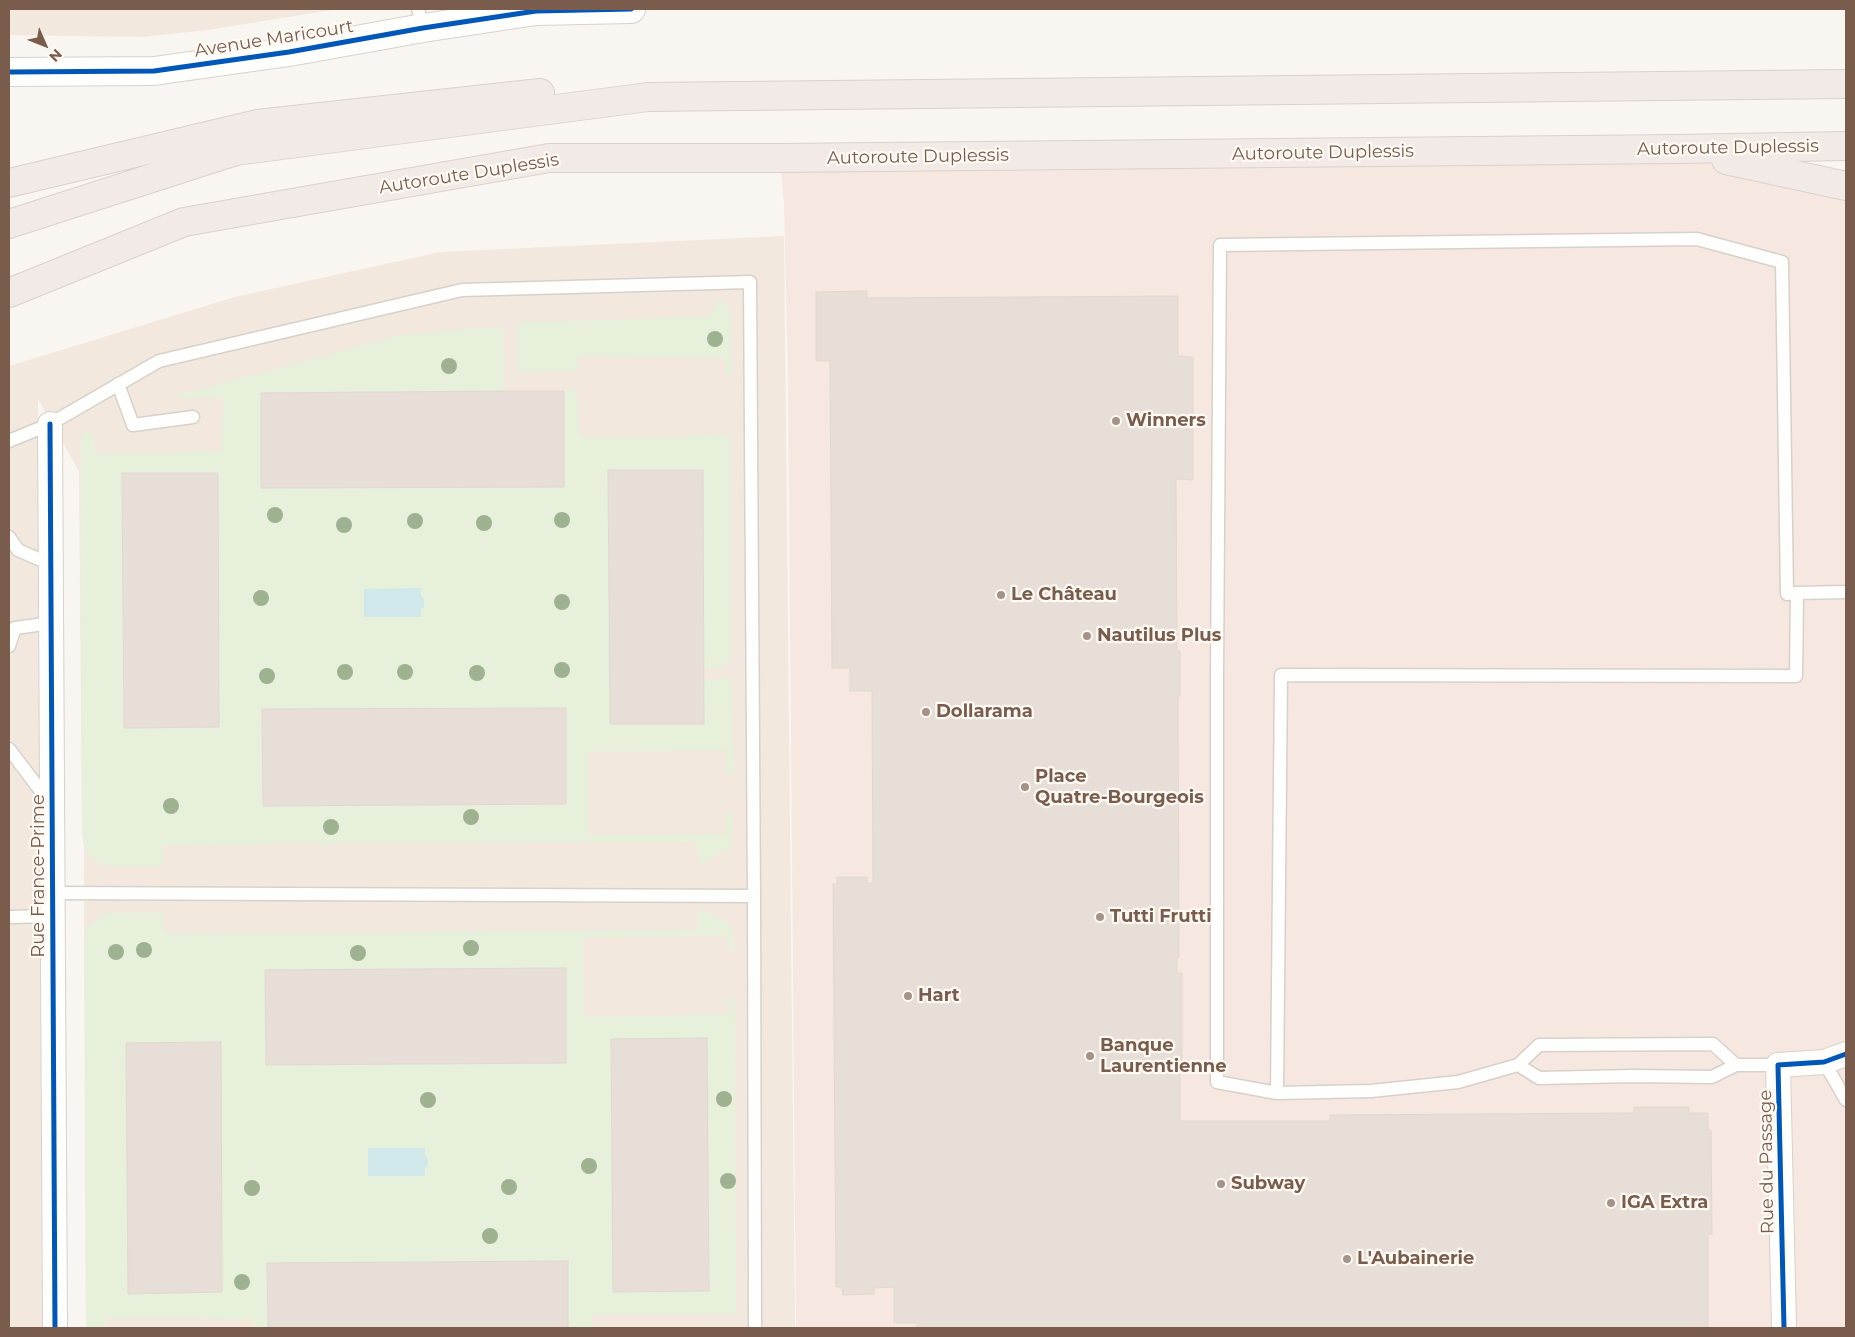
<!DOCTYPE html>
<html>
<head>
<meta charset="utf-8">
<style>
	body { margin:0 }
	#map { position:relative; width:1855px; height:1337px; overflow:hidden; background:#f9f5f0; font-family:Montserrat,sans-serif }
	canvas { display:block }
	.frame { position:absolute; inset:0; border:10px solid #7a5c4d; pointer-events:none }
	.north { position:absolute; left:20px; top:20px; width:50px; height:50px; -webkit-text-stroke:4px #fffaf3; paint-order:stroke; rotate:134deg; font-size:14px; font-weight:700; line-height:20px; text-align:center; color:#7a5c4d }
	.north::after { content:''; display:block; margin:auto; width:18px; height:22px; background:#7a5c4d; clip-path:polygon(50% 0,100% 100%,50% 72%,0 100%) }
</style>
</head>
<body>
<div id="map">
<canvas width="1855" height="1337"></canvas>
<div class="frame"></div>
<div class="north">N</div>
</div>
<script>
const context = document.querySelector('canvas').getContext('2d');
context.lineJoin = 'round';
function fill(path, color) { context.fillStyle = color; context.fill(path, 'evenodd'); }
const poly = rows => new Path2D(rows.map(r => 'M' + r).join(''));
function trace(path, color, width, dash) { context.strokeStyle = color; context.lineWidth = width; context.lineCap = dash ? 'butt' : 'round'; context.setLineDash(dash || []); context.stroke(path); }
function write(font, color, halo, rows, align = 'center') {
  context.font = font + ' Montserrat,sans-serif'; context.lineWidth = 4.5; context.setLineDash([]); context.textBaseline = 'middle'; context.strokeStyle = halo; context.fillStyle = color; for (const [text, x, y, turn = 0] of rows) {
    context.save(); context.translate(x, y); context.rotate((+turn || 0) * Math.PI / 180); context.textAlign = isNaN(turn) ? turn : align; if (halo) context.strokeText(text, 0, 0); context.fillText(text, 0, 0); context.restore();
  }
}
const residential = poly([
	[9,9,338,9,208,30,141,37,9,35],
	[784,236,795,1328,86,1328,84,846,82,833,79,471,38,399,42,1328,9,1328,9,366,235,297,440,252]
]);
const commercial = poly([
	[1675,149,1846,186,1846,1328,796,1328,788,376,784,204,780,158]
]);
const green = poly([
	[719,299,728,306,731,318,732,377,726,377,726,358,579,356,577,369,574,371,518,372,517,323,710,316],
	[503,326,504,391,261,393,261,488,564,487,564,391,577,388,579,437,731,435,732,657,725,665,716,669,704,668,703,470,609,470,610,724,704,724,704,680,732,678,734,774,726,774,726,750,588,752,588,835,726,834,726,814,733,814,732,846,703,864,698,861,697,842,164,845,163,863,161,866,106,866,98,863,89,856,84,846,82,833,81,437,83,433,88,431,94,435,95,453,221,451,224,399,170,397,400,335],
	[122,473,218,473,219,727,124,728],
	[566,708,566,804,264,806],
	[701,909,729,923,734,934,734,951,728,951,727,935,583,938,584,1017,729,1014,729,998,735,997,736,1314,592,1315,592,1328,568,1328,567,1261,268,1263,268,1328,254,1328,254,1319,246,1319,107,1318,106,1328,86,1328,84,935,87,929,97,918,109,913,160,912,163,914,164,933,697,930,698,912],
	[707,1038,707,1039,709,1291,611,1039]
]);
const water = poly([
	[421,588,421,596,424,599,424,607,421,609,421,617,364,617,364,589],
	[368,1148,425,1148,425,1155,428,1158,428,1166,425,1168,425,1176,368,1176]
]);
const building = poly([
	[867,291,867,298,1178,296,1178,356,1193,357,1193,480,1176,479,1177,651,1180,651,1180,696,1178,696,1179,958,1177,958,1177,973,1182,973,1182,1063,1180,1063,1180,1121,1330,1121,1330,1115,1634,1113,1634,1107,1689,1107,1689,1113,1708,1113,1708,1130,1711,1130,1712,1234,1708,1234,1708,1328,917,1328,917,1323,894,1323,894,1287,874,1288,874,1294,843,1295,842,1287,836,1287,833,884,837,884,837,877,867,877,867,883,873,883,872,691,850,691,850,668,832,668,830,361,816,361,816,292,867,291],
	[504,391,564,391,564,487,261,488,261,393,504,391],
	[608,470,703,470,704,724,610,724,608,470],
	[122,473,218,473,219,727,124,728,122,473],
	[566,708,566,804,263,806,262,709,566,708],
	[566,968,566,1063,266,1065,265,970,566,968],
	[707,1038,709,1291,613,1292,611,1039,707,1038],
	[221,1042,222,1292,128,1294,126,1043,221,1042],
	[568,1261,568,1328,268,1328,267,1263,568,1261]
]);
const lane = poly([
	[418,9,423,28],
	[118,384,133,425,193,417],
	[9,441,50,424,159,361,462,290,750,282,754,896],
	[9,537,18,550,50,564],
	[1797,593,1796,676,1281,675,1277,1093,1217,1082,1217,674,1220,245,1697,239,1782,262,1787,594,1797,593,1846,592],
	[9,646,15,628,51,623],
	[9,749,50,803],
	[52,893,754,896,755,1328],
	[9,917,53,916],
	[1824,1062,1846,1100],
	[1518,1065,1539,1078,1633,1076,1712,1077,1736,1065,1778,1065],
	[1277,1093,1371,1091,1458,1082,1518,1065,1539,1045,1713,1044,1736,1065]
]);
const street = poly([
	[50,424,55,1328],
	[1784,1328,1778,1065,1824,1062,1846,1054]
]);
const secondary = poly([
	[9,72,154,71,289,52,423,28,536,11,631,9]
]);
const highway = poly([
	[1726,160,1846,186],
	[9,183,257,124,540,93],
	[9,224,236,151,648,97,1846,84],
	[9,293,184,222,549,158,780,158,1675,149,1846,146]
]);
const cycleway = poly([
	[9,72,154,71,289,52,423,28,536,11,631,9],
	[50,424,55,1328],
	[1784,1328,1778,1065,1824,1062,1846,1054]
]);
const trees = [
	[715,339],
	[449,366],
	[275,515],
	[562,520],
	[415,521],
	[484,523],
	[344,525],
	[261,598],
	[562,602],
	[562,670],
	[345,672],
	[405,672],
	[477,673],
	[267,676],
	[171,806],
	[471,817],
	[331,827],
	[471,948],
	[144,950],
	[116,952],
	[358,953],
	[724,1099],
	[428,1100],
	[589,1166],
	[728,1181],
	[509,1187],
	[252,1188],
	[490,1236],
	[242,1282]
];
const markers = [
	[1116,421,5,"#a69286"],
	[1001,595,5,"#a69286"],
	[1087,636,5,"#a69286"],
	[926,712,5,"#a69286"],
	[1025,787,5,"#a69286"],
	[1100,917,5,"#a69286"],
	[908,996,5,"#a69286"],
	[1090,1056,5,"#a69286"],
	[1221,1184,5,"#a69286"],
	[1611,1203,5,"#a69286"],
	[1347,1259,5,"#a69286"]
];
const streetNames = [
	["Avenue Maricourt",274,39,-9],
	["Autoroute Duplessis",1728,148,-1],
	["Autoroute Duplessis",1323,153,-1],
	["Autoroute Duplessis",918,157,-1],
	["Autoroute Duplessis",469,174,-9],
	["Rue France-Prime",39,876,-90],
	["Rue du Passage",1767,1162,-91]
];
const poiNames = [
	["Winners",1126,421],
	["Le Château",1011,595],
	["Nautilus Plus",1097,636],
	["Dollarama",936,712],
	["Place",1035,777],
	["Quatre-Bourgeois",1035,798],
	["Tutti Frutti",1110,917],
	["Hart",918,996],
	["Banque",1100,1046],
	["Laurentienne",1100,1067],
	["Subway",1231,1184],
	["IGA Extra",1621,1203],
	["L'Aubainerie",1357,1259]
];
fill(residential, '#f2e8de');
fill(commercial, '#f6e8e1');
fill(green, '#e7f0db');
fill(water, '#d0e8ea');
fill(building, '#e6ded7');
trace(building, '#e2d8d2', 1);
trace(lane, '#d7d1cb', 15);
trace(street, '#d7d1cb', 26);
trace(secondary, '#d9d2cb', 30);
trace(highway, '#dad1cc', 30);
trace(lane, '#fefefd', 12);
trace(street, '#fefefd', 24);
trace(secondary, '#fefefd', 28);
trace(highway, '#f2eae7', 28);
trace(cycleway, '#0057b8', 5);
context.fillStyle = '#9eb190';
for (const [x, y] of trees) { context.beginPath(); context.arc(x, y, 8, 0, 2 * Math.PI); context.fill(); }
for (const [x, y, r, color] of markers) { const dot = new Path2D(); dot.arc(x, y, r, 0, 2 * Math.PI); context.fillStyle = color; context.fill(dot); trace(dot, '#fffaf3', 2); }
write('18px', '#7a5c4d', '#fffaf3', streetNames);
write('bold 18px', '#7a5c4d', '#fffaf3', poiNames, 'left');
</script>
</body>
</html>
